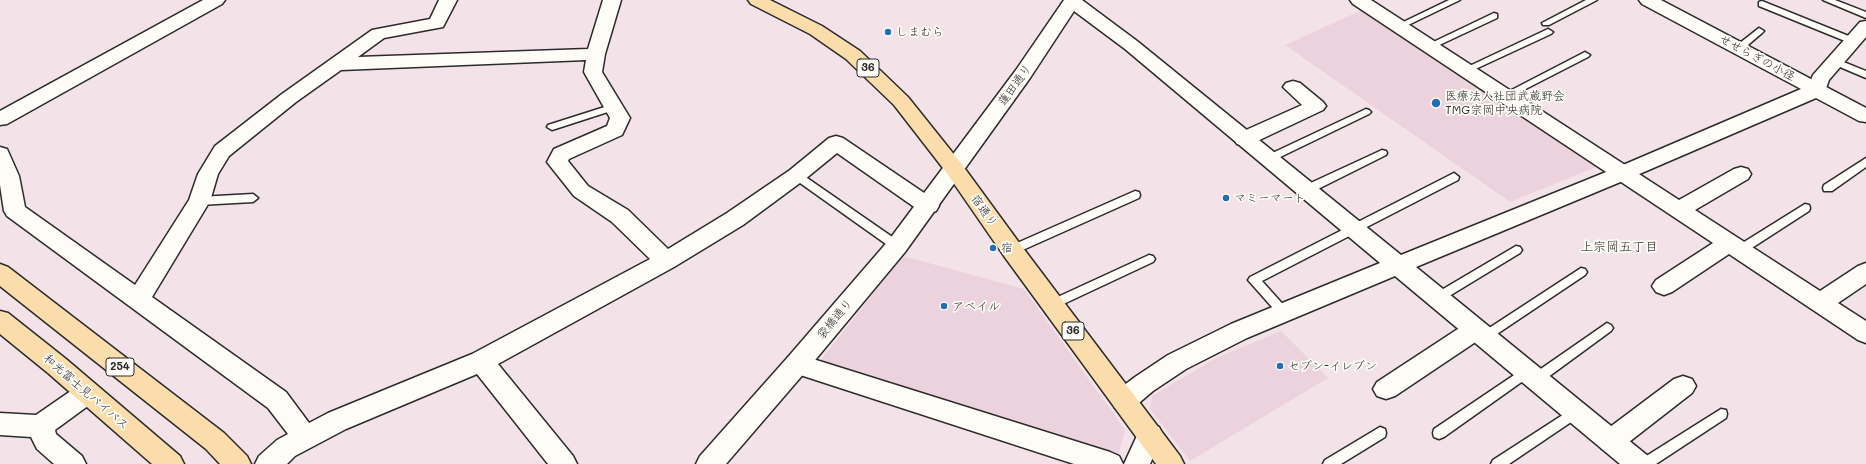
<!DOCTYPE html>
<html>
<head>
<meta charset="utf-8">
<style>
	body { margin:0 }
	canvas { display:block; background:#f3e3e8 }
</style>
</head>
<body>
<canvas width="1866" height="464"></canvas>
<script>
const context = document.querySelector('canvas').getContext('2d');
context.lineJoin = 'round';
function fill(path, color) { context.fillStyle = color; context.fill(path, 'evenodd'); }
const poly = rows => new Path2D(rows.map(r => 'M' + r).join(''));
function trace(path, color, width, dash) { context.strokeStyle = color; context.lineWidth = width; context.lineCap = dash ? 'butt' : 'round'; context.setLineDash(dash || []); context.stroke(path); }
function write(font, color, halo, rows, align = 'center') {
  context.font = font + ' Mali,"Klee One",sans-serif'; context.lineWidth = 3.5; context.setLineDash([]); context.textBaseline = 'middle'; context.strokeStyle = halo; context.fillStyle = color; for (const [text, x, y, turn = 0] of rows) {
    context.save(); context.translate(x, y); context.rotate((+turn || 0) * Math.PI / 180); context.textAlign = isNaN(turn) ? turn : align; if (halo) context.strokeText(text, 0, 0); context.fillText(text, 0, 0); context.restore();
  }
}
const built = poly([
	[1362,10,1592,162,1596,167,1510,202,1285,45],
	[903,256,1024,289,1125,430,1118,456,819,362],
	[1281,331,1328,378,1190,461,1150,409,1152,396,1216,358]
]);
const lane = poly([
	[1449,0,1460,0,1402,28,1396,28,1395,26,1449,0],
	[1586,0,1597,0,1549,25,1543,25,1542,23,1586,0],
	[1823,0,1835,0,1866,12,1866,18,1823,0],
	[1762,1,1856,39,1858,41,1856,43,1850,43,1759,6,1759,2,1762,1],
	[1494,13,1497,14,1497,18,1433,48,1430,49,1425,46,1494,13],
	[1759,28,1764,31,1762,33,1742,50,1736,50,1734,48,1736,46,1759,28],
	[1548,29,1553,32,1551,34,1469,72,1466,73,1461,70,1548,29],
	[1585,52,1590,55,1588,57,1508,98,1502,98,1500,96,1585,52],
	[1836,59,1866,71,1866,78,1833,64,1831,62,1836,59],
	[614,104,617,105,619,107,617,109,552,130,547,127,548,125,614,104],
	[1366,109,1369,110,1371,112,1369,114,1272,161,1268,163,1263,159,1264,157,1366,109],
	[1382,150,1386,151,1387,153,1386,155,1310,193,1306,194,1301,190,1302,187,1382,150],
	[1866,158,1866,167,1832,191,1824,191,1823,188,1824,185,1866,158],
	[797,171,901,243,903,246,901,249,893,249,793,178,792,175,797,171],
	[1454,173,1459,177,1458,180,1262,281,1288,310,1290,313,1288,316,1284,318,1280,316,1248,280,1250,277,1454,173],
	[1135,191,1139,192,1140,195,1139,198,1016,253,1008,253,1006,250,1008,247,1135,191],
	[253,194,258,198,253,202,199,205,194,201,199,197,253,194],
	[1805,204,1809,205,1810,208,1809,211,1744,253,1736,253,1734,250,1736,247,1805,204],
	[1516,246,1520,247,1522,250,1520,253,1441,301,1437,303,1433,301,1431,298,1433,295,1516,246],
	[1149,255,1153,256,1155,259,1153,262,1057,307,1053,309,1049,307,1047,304,1049,301,1149,255],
	[1581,268,1585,269,1587,272,1585,275,1488,340,1484,342,1480,340,1478,337,1480,334,1581,268],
	[1607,323,1611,325,1613,328,1611,331,1540,383,1536,384,1532,383,1530,379,1532,375,1607,323],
	[1526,367,1530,368,1532,372,1530,376,1444,437,1439,439,1434,437,1433,433,1434,429,1526,367],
	[1575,407,1580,408,1581,412,1580,416,1509,464,1491,464,1493,460,1575,407],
	[1721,409,1726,410,1727,414,1726,418,1656,464,1638,464,1640,460,1721,409],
	[1380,427,1385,429,1386,433,1385,437,1341,464,1323,464,1325,460,1380,427]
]);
const street = poly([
	[203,0,225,0,222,4,7,124,0,125,0,111,203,0],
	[439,0,457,0,443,27,384,38,358,57,588,49,603,0,621,0,605,54,602,72,630,118,622,135,569,159,568,161,588,186,628,210,668,249,727,213,790,170,829,138,836,136,843,138,936,201,939,206,936,211,928,214,920,211,837,153,804,180,743,225,674,267,498,364,573,456,577,464,548,464,477,374,346,429,295,456,287,464,255,464,259,456,277,440,288,434,268,408,7,216,4,211,0,185,0,147,7,149,19,176,25,207,135,285,189,200,198,174,215,146,282,94,372,30,430,19,439,0],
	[586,60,584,72,610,118,607,126,554,149,547,162,574,196,612,222,650,259,472,354,328,413,309,423,286,392,152,297,210,201,218,174,229,156,296,102,341,70,586,60],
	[1350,0,1371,0,1679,200,1734,169,1741,167,1748,169,1751,174,1748,179,1695,210,1820,291,1858,266,1866,263,1866,284,1838,303,1866,321,1866,343,1858,340,1729,254,1672,292,1664,295,1656,292,1652,286,1656,280,1713,243,1353,4,1350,0],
	[1866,21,1866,37,1829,80,1824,94,1817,96,1810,94,1807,90,1813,75,1860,22,1866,21],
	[1293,81,1300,83,1323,102,1326,106,1323,110,1251,144,1244,146,1237,144,1234,139,1237,134,1302,105,1283,87,1286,83,1293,81],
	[1475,320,1483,323,1487,330,1483,337,1395,396,1386,399,1377,396,1373,389,1377,382,1467,323,1475,320],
	[797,354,1110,452,1119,456,1123,464,1074,464,788,371,785,364,788,357,797,354],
	[1683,376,1692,379,1696,386,1692,393,1620,449,1611,452,1602,449,1598,441,1602,433,1674,379,1683,376],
	[87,382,96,386,100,393,96,400,55,430,56,434,82,456,86,464,54,464,37,449,31,437,0,435,0,413,36,415,78,386,87,382],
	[1150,424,1159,427,1163,435,1150,464,1124,464,1141,427,1150,424]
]);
const secondary = poly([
	[1064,0,1082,0,1137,41,1401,255,1616,168,1801,89,1642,4,1639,0,1661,0,1866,108,1866,122,1859,121,1816,98,1630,178,1416,267,1648,456,1652,464,1620,464,1395,276,1247,338,1186,369,1153,391,1133,408,1124,411,1115,408,1111,400,1115,392,1135,377,1168,355,1231,324,1380,263,1125,49,1074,11,1030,78,905,252,806,371,726,464,696,464,700,456,788,357,889,240,1016,70,1064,0]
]);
const primary = poly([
	[748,0,770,0,822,26,860,51,908,97,960,162,1020,244,1180,456,1184,464,1156,464,1004,256,946,172,894,105,846,59,810,34,751,4,748,0]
]);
const highway = poly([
	[0,264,8,267,224,433,247,456,251,464,220,464,206,449,0,286,0,264],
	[0,311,8,313,66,359,180,456,184,464,152,464,48,373,0,334,0,311]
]);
const markers = [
	[888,32,4,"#1f6fb2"],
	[1436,103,5,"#1f6fb2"],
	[1226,198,4,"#1f6fb2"],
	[993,248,4,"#1f6fb2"],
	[944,306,4,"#1f6fb2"],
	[1280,366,4,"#1f6fb2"]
];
const shields = [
	[868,68,22],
	[1073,331,22],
	[120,367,28]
];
const shieldNames = [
	["36",868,68],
	["36",1073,331],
	["254",120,367]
];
const poiNames = [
	["しまむら",896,32],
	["医療法人社団武蔵野会",1445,96],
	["TMG宗岡中央病院",1445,110],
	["マミーマート",1234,198],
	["宿",1001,248],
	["アベイル",952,306],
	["セブン-イレブン",1288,366]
];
const streetNames = [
	["せせらぎの小径",1757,58,28],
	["蓮田通り",1015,85,-54],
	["宿通り",984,211,55],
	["袋橋通り",835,319,-50],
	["和光富士見バイパス",86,392,41]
];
const neighbourhoodNames = [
	["上宗岡五丁目",1619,247]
];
fill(built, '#ecd2dd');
trace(lane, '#2b2b2b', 3);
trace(street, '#2b2b2b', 3);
trace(secondary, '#2b2b2b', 3);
trace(primary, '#2b2b2b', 3);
trace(highway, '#2b2b2b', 3);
fill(lane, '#fdfcf7');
fill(street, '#fdfcf7');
fill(secondary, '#fdfcf7');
fill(primary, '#faddab');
fill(highway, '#faddab');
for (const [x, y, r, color] of markers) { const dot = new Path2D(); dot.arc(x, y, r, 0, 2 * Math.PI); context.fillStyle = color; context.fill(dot); trace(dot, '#fdfcf7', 1.5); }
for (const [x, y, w] of shields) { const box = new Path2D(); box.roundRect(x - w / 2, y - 9, w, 18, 3); context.fillStyle = '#fdfcf7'; context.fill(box); trace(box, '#2b2b2b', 1); }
write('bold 11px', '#2b2b2b', null, shieldNames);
write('12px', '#2b2b2b', '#fdfcf7', poiNames, 'left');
write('12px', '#2b2b2b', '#fdfcf7', streetNames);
write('13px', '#2b2b2b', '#fdfcf7', neighbourhoodNames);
</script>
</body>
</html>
